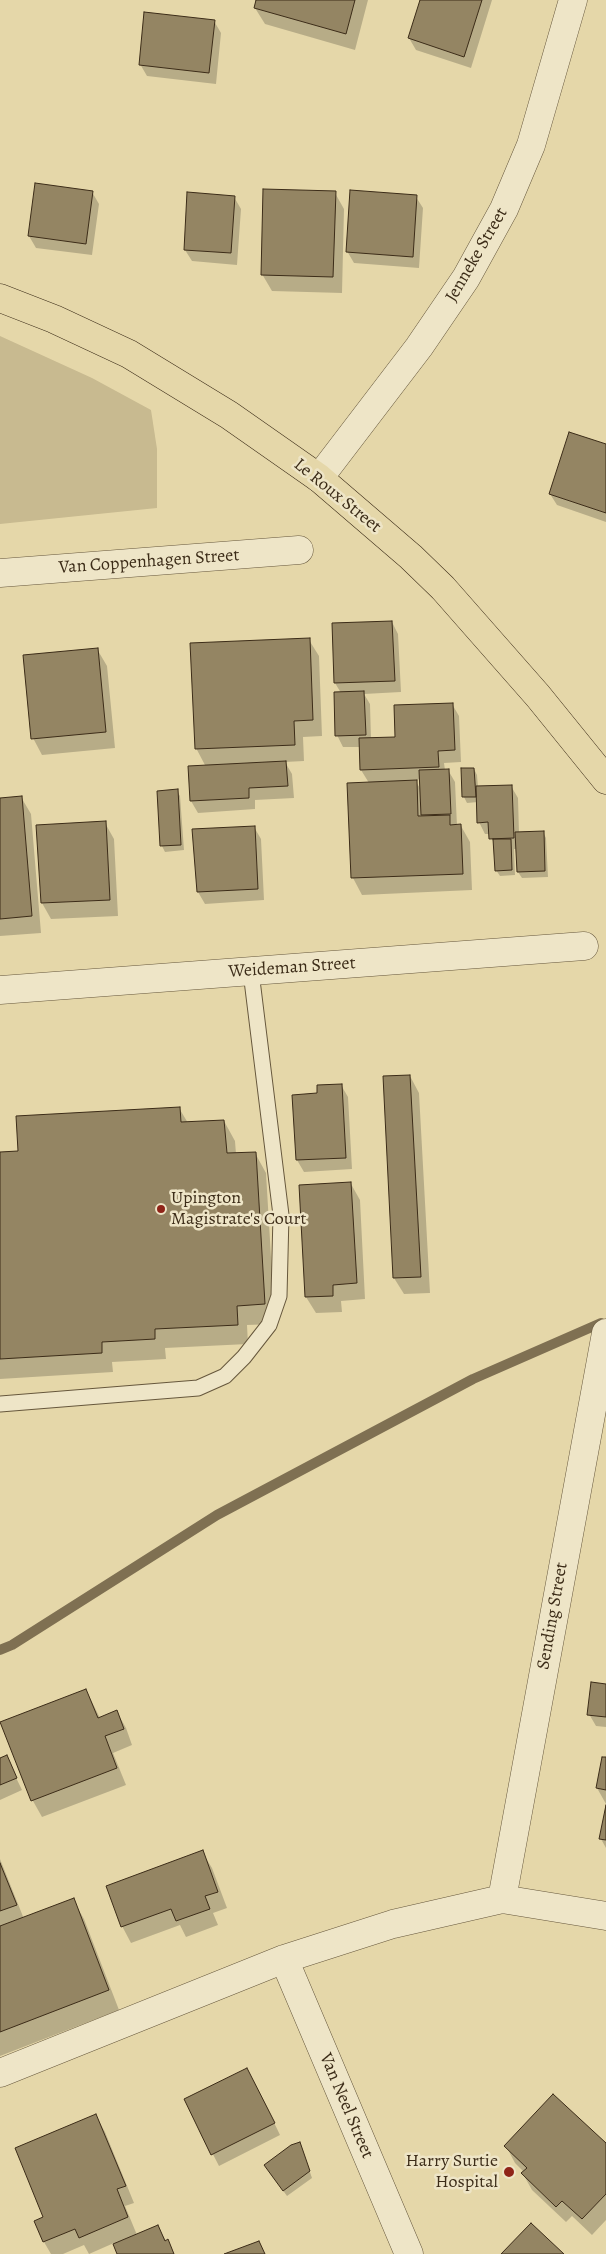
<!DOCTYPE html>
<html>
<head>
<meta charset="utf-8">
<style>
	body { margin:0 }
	canvas { display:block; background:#e5d7a9 }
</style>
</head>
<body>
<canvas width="606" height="2254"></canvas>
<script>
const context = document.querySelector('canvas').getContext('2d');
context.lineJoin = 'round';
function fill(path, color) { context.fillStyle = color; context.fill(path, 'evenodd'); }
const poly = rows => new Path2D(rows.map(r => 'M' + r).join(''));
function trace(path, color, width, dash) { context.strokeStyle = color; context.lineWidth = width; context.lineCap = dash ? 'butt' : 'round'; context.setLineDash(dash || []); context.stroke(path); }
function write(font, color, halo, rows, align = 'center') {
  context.font = font + ' Alegreya,serif'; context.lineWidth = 5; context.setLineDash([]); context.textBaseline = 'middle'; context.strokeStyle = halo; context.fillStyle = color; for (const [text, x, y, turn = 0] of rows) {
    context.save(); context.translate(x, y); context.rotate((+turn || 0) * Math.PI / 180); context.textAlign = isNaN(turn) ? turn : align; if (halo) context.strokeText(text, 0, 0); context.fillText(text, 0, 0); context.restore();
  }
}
const green = poly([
	[0,336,92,378,151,410,157,449,157,508,0,524]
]);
const shadow = poly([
	[257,0,368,0,355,50,265,24,255,8],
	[421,0,492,0,471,68,416,50,409,38],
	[214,21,221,33,216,84,147,76,140,64],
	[92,192,99,204,92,255,36,248,29,236],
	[335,193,344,209,342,293,272,291,262,274],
	[234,197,241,209,237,265,192,261,185,250],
	[416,197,423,208,419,268,354,263,347,251],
	[606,446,606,522,557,505,550,494],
	[392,622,398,634,401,692,364,694,370,704,371,739,397,738,452,704,459,716,461,762,444,763,445,770,448,770,455,782,457,826,461,826,470,842,472,890,362,895,353,878,348,784,369,783,361,770,360,747,343,747,337,735,341,693,335,683],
	[421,779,421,790,415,780],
	[309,640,319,656,322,736,303,737,304,761,285,762,292,774,294,798,255,800,255,809,198,813,191,801,206,767,196,748],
	[97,649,107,666,115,748,42,755,33,738],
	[474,769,477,775,478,787,511,786,518,798,519,833,543,832,546,838,548,877,522,878,518,872,517,849,514,849,515,875,500,876,496,870,495,846,490,834,485,834,479,822,478,802,467,803,464,797],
	[177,791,180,796,184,850,165,852,162,846],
	[21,797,31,814,41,933,0,936,0,799],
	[105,823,114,839,118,916,51,919,42,903],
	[254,827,261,839,264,900,205,904,198,892],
	[410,1076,419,1093,430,1293,404,1294,394,1278],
	[341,1085,348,1097,352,1169,304,1172,297,1160,294,1096,319,1095],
	[179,1108,188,1123,224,1121,235,1141,236,1154,255,1153,266,1173,275,1324,247,1325,248,1344,165,1348,166,1359,112,1362,113,1372,0,1379,0,1154,19,1152],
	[351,1184,360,1200,365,1299,341,1301,342,1312,316,1313,306,1297],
	[606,1685,606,1727,596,1726,589,1714],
	[86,1690,100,1718,117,1712,126,1728,132,1745,113,1753,126,1785,42,1817,33,1801,2,1722],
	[6,1757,22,1790,0,1800,0,1760],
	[606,1759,606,1804,597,1788],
	[606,1811,606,1848,601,1839],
	[202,1852,212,1868,227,1908,213,1913,218,1925,186,1937,180,1925,131,1943,122,1926],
	[0,1859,24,1919,73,1900,84,1919,119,2010,0,2056],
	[254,2081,280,2135,219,2166,185,2100],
	[96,2116,105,2132,134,2203,125,2206,137,2235,158,2227,174,2254,118,2254,114,2243,89,2254,84,2245,63,2254,51,2254,44,2242,36,2221,45,2218],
	[606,2145,606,2220,592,2235,572,2216,566,2222,532,2190,523,2174,524,2172,515,2163,506,2146],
	[302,2149,312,2178,287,2196,269,2171]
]);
const stream = poly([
	[0,1650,12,1645,217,1515,473,1379,601,1323]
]);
const building = poly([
	[256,0,355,0,346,34,254,8,256,0],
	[420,0,482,0,464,57,408,38,420,0],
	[144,12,215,20,209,73,139,65,144,12],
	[35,183,93,191,86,244,28,236,35,183],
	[263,189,336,191,333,277,261,275,263,189],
	[350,190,417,195,413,257,346,252,350,190],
	[187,192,235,196,231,253,184,250,187,192],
	[569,432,606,444,606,513,549,494,569,432],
	[392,621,395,681,334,683,332,623,392,621],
	[310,638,313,720,294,721,295,745,195,749,190,643,310,638],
	[98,648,106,732,31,739,23,655,98,648],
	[364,691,366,735,335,736,334,692,364,691],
	[453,703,455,750,438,751,439,767,360,770,359,738,395,737,394,705,453,703],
	[286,761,288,786,249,788,249,798,190,801,188,766,286,761],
	[461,768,474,768,476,797,462,797,461,768],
	[449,769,451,814,421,815,419,770,449,769],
	[417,780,418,816,450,815,450,825,461,824,463,874,351,878,347,783,417,780],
	[512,785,514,838,489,839,488,822,477,823,476,786,512,785],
	[178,789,181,845,160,846,157,791,178,789],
	[22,796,32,916,0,919,0,798,22,796],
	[106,821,110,900,41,903,36,825,106,821],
	[255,826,258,889,197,892,192,829,255,826],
	[544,831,545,871,517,872,515,832,544,831],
	[493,839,511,839,512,870,495,871,493,839],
	[410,1075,421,1277,393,1278,383,1076,410,1075],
	[342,1084,346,1158,296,1160,292,1095,317,1093,317,1085,342,1084],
	[180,1107,181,1122,224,1120,227,1153,256,1152,265,1304,237,1306,238,1325,155,1329,155,1339,102,1342,102,1353,0,1359,0,1152,18,1151,16,1116,180,1107],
	[351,1182,357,1283,333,1285,333,1296,305,1297,299,1185,351,1182],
	[591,1682,606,1684,606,1717,587,1715,591,1682],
	[86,1689,98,1718,117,1710,124,1729,105,1736,117,1768,31,1801,0,1722,86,1689],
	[7,1755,17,1778,0,1785,0,1758,7,1755],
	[602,1757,606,1757,606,1790,596,1788,602,1757],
	[606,1805,606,1840,599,1839,606,1805],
	[203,1850,218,1892,205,1896,210,1909,176,1921,171,1909,121,1927,106,1886,203,1850],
	[0,1863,17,1905,0,1911,0,1863],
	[74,1898,109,1990,0,2032,0,1926,74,1898],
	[247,2068,275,2123,211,2155,184,2099,247,2068],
	[553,2094,606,2143,606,2194,582,2219,562,2201,556,2207,521,2173,527,2168,504,2146,553,2094],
	[96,2114,126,2186,117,2189,128,2217,79,2238,75,2229,43,2242,34,2221,43,2217,15,2148,96,2114],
	[300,2142,310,2171,283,2191,264,2165,291,2145,300,2142],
	[531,2223,564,2254,501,2254,531,2223],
	[158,2225,165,2241,168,2239,174,2254,117,2254,113,2244,158,2225],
	[259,2241,265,2254,224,2254,259,2241]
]);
const lane = poly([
	[0,1404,198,1388,225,1376,244,1357,269,1325,279,1296,281,1215,251,972]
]);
const street = poly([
	[319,478,419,347,466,278,504,209,531,145,573,0],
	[0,573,299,550],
	[0,990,584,946],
	[502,1899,606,1333],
	[284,1959,409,2254],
	[0,2073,284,1959,393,1924,502,1899,606,1916]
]);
const highway = poly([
	[0,298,54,319,129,354,229,415,319,478,411,557,443,588,538,696,606,780]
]);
const markers = [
	[161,1209,5,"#8f2418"],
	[509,2172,6,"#8f2418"]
];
const streetNames = [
	["Jenneke Street",477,255,-60],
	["Le Roux Street",337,496,39],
	["Van Coppenhagen Street",149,562,-4],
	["Weideman Street",292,968,-4],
	["Sending Street",553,1616,-80],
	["Van Neel Street",346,2106,67]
];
const poiNames = [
	["Upington",171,1199],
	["Magistrate's Court",171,1220],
	["Harry Surtie",498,2162,"right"],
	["Hospital",498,2183,"right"]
];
fill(green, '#c8ba90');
fill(shadow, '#0003');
trace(stream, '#7f7052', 10);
fill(building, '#948563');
trace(building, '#3c2c18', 1);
trace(lane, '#66573c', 17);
trace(street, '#66573c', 29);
trace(highway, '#3c2c18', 29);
trace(lane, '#eee5c7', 15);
trace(street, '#eee5c7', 28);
trace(highway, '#e5d7a9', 28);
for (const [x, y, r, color] of markers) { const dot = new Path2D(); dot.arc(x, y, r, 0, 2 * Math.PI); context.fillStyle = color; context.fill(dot); trace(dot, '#eee5c7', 2); }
write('18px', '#3c2c18', '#eee5c7', streetNames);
write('18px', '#3c2c18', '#eee5c7', poiNames, 'left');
</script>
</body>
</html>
